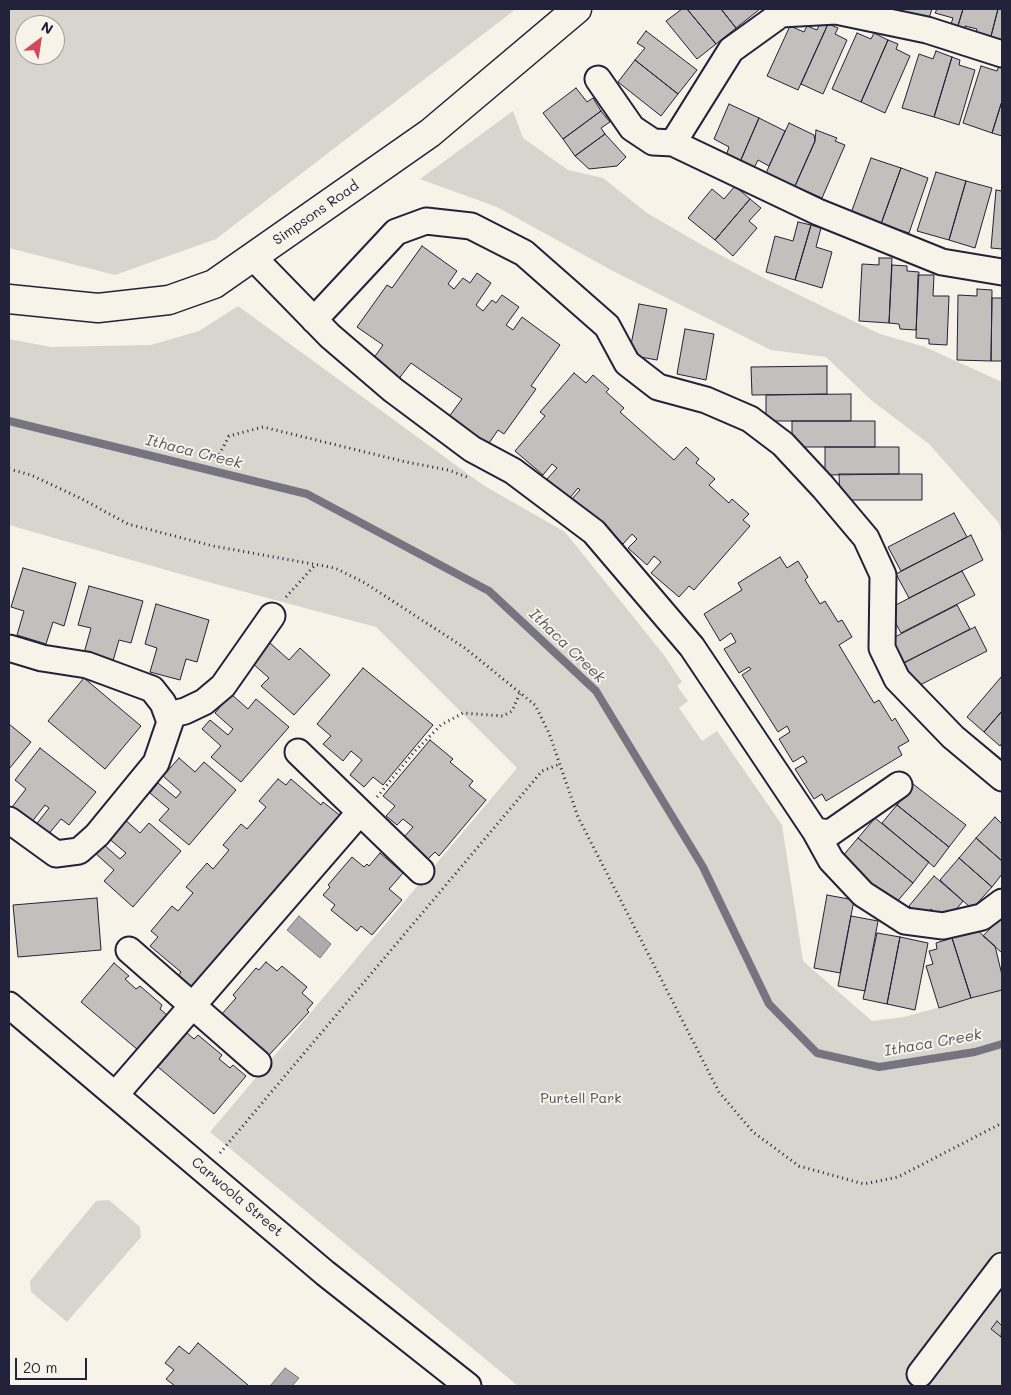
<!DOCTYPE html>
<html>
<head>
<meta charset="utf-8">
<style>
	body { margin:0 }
	#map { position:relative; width:1011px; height:1395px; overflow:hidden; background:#f7f3e8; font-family:Mali,sans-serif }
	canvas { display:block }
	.frame { position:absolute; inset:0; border:10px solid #22223b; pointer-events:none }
	.north { position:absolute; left:15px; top:15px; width:50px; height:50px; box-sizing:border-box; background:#f7f3e8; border:1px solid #a29fa3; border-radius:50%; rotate:31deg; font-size:14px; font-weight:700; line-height:20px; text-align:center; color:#22223b }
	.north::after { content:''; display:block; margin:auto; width:18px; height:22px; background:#d1495b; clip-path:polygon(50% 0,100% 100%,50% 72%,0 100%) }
	.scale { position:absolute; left:15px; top:1358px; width:72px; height:22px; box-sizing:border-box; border:2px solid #22223b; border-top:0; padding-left:6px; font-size:15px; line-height:18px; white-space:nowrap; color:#22223b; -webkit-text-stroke:4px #f7f3e8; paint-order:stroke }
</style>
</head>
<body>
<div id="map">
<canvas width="1011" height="1395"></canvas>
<div class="frame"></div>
<div class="north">N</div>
<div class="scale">20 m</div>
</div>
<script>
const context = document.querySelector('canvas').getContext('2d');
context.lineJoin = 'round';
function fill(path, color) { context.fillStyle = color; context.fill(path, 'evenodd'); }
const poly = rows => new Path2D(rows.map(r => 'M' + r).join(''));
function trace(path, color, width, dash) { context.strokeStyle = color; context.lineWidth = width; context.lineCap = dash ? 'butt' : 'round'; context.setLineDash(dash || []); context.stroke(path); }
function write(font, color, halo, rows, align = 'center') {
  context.font = font + ' Mali,sans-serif'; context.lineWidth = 4; context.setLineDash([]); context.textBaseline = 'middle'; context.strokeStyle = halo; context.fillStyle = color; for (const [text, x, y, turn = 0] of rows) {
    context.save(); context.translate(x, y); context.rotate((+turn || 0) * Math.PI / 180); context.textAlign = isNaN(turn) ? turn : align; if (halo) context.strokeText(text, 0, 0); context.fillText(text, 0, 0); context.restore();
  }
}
const green = poly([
	[9,9,516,9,216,239,115,275,9,248],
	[25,25,55,25,55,55,25,55],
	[513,111,523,138,568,170,603,178,647,213,709,249,766,279,880,334,925,347,1002,382,1002,537,999,523,929,444,871,400,826,357,771,350,613,271,497,207,420,179],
	[238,306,483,485,565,532,664,655,682,682,677,686,688,701,679,708,702,741,717,731,782,825,803,961,872,1021,904,1017,1002,990,1002,1386,518,1386,210,1132,517,768,376,627,219,585,9,525,9,339,51,347,151,345,199,331],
	[109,1200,140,1227,141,1237,67,1322,31,1292,30,1281,96,1201]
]);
const water = poly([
	[299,916,331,944,320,958,287,930,299,916],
	[285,1368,299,1378,292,1386,270,1386,285,1368]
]);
const stream = poly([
	[9,421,307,494,489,591,596,691,703,867,769,1004,817,1053,879,1067,975,1052,1002,1044]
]);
const building = poly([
	[682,9,687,9,716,44,697,59,666,21,682,9],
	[687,9,721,9,736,28,716,44,687,9],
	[721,9,760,9,736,28,721,9],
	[899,9,932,9,927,24,897,15,899,9],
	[937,9,963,9,957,29,950,27,953,18,935,13,937,9],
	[963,9,998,9,990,40,975,36,977,29,965,26,964,31,957,29,963,9],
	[998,9,1002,9,1002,43,990,40,998,9],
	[821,21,828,24,798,90,767,76,790,26,804,32,807,26,817,30,821,21],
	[828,24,838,28,835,34,847,40,823,94,801,84,828,24],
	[646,31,697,70,678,94,635,60,645,48,637,43,646,31],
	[857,33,871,39,874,33,888,40,861,102,832,89,857,33],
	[888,40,898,44,896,49,910,56,885,113,861,102,888,40],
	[936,51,952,57,934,117,902,108,919,54,933,59,936,51],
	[952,57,960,60,959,65,975,70,959,125,934,117,952,57],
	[635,60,678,94,661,116,618,82,635,60],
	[981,66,997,71,999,66,1002,67,1002,101,992,133,963,123,981,66],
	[576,88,587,102,593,98,601,111,563,139,543,113,576,88],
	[1002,101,1002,136,992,133,1002,101],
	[729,104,759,118,740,162,726,156,729,147,714,139,729,104],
	[601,111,610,122,601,128,605,134,575,156,563,139,601,111],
	[759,118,785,131,769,166,758,160,754,168,740,162,759,118],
	[789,123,814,135,815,141,795,186,766,173,789,123],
	[816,130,837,138,835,141,845,145,822,198,795,186,815,141,816,130],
	[605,134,626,157,617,166,589,169,575,156,605,134],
	[871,158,901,168,881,224,851,213,871,158],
	[901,168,928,178,909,233,881,224,901,168],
	[936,172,966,181,949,240,917,231,936,172],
	[966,181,992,188,975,248,949,240,966,181],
	[735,186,750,199,715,240,688,218,712,189,724,199,735,186],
	[996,190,1002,191,1002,249,991,248,996,190],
	[750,199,761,208,749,221,757,228,733,256,715,240,750,199],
	[798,222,811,225,795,280,766,272,775,236,793,241,798,222],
	[811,225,821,228,816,247,832,252,822,288,795,280,811,225],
	[422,246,457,271,448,284,454,289,463,278,470,283,477,273,491,283,476,305,483,311,492,300,496,303,502,295,519,307,506,325,513,330,522,317,560,345,531,386,536,389,504,434,498,430,487,446,448,418,462,399,411,363,397,381,371,362,383,345,357,327,387,285,392,288,422,246],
	[879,258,892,258,889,323,859,321,862,264,879,265,879,258],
	[892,265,907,266,907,271,919,272,916,330,900,329,899,324,889,323,892,265],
	[918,275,934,275,933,296,949,296,947,345,929,344,929,339,916,338,918,275],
	[977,289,992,290,991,361,957,360,958,295,977,296,977,289],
	[992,298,1002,298,1002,361,991,361,992,298],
	[639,304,667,309,657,360,629,355,639,304],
	[685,329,714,334,706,380,677,374,685,329],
	[827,366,827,394,752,395,751,367,827,366],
	[574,373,586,383,593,375,609,389,606,392,624,408,620,412,674,460,686,447,699,459,696,463,715,479,709,485,729,503,732,499,749,514,743,520,750,526,694,590,689,586,679,597,651,573,661,562,654,556,647,565,628,548,637,539,632,534,623,544,572,499,580,490,578,488,569,499,547,479,557,468,552,464,543,475,515,451,545,416,540,412,574,373],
	[851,394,851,421,766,421,766,395,851,394],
	[792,421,875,421,875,447,792,447,792,421],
	[825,447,899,447,899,474,825,475,825,447],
	[839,474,922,474,922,500,840,500,839,474],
	[954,513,967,537,901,571,888,547,954,513],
	[971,535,983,560,909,598,896,574,971,535],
	[780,557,787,568,798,561,808,577,805,580,820,604,825,601,838,622,842,620,852,637,839,645,874,703,879,700,892,721,895,718,909,741,898,747,902,755,826,801,822,794,814,799,795,769,807,762,803,756,793,762,779,739,790,732,787,726,778,732,742,675,751,669,749,667,739,673,724,649,736,642,731,633,720,641,704,614,742,590,738,583,780,557],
	[23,568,76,583,64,626,53,622,46,644,17,635,24,611,11,607,23,568],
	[962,571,975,595,901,633,888,609,962,571],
	[89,586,143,601,131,643,119,640,113,661,84,653,91,628,78,625,89,586],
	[156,604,209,620,197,662,186,659,180,680,150,672,157,648,145,644,156,604],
	[957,605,970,629,904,663,891,639,957,605],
	[975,627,987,651,912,689,899,665,975,627],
	[270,643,289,660,300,648,330,675,294,715,261,686,269,678,252,663,270,643],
	[363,668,433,725,383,785,373,777,364,787,350,775,362,760,351,751,343,761,323,744,331,736,317,724,363,668],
	[1002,676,1002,711,984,732,967,717,1002,676],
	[84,678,141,726,105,769,48,721,84,678],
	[231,694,248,709,256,699,289,727,241,782,211,757,221,746,202,729,210,720,228,735,233,729,215,713,231,694],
	[1002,711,1002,743,1000,746,984,732,1002,711],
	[9,724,31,742,9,769,9,724],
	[430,740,453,759,450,762,473,781,469,786,486,800,439,856,435,852,426,861,412,850,415,846,404,837,413,827,403,819,397,825,386,816,395,806,383,796,430,740],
	[40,748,96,792,69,825,61,819,47,836,35,826,49,808,45,805,31,823,12,807,26,789,15,780,40,748],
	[179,758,195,772,204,762,236,790,189,845,159,820,169,809,150,793,158,783,176,798,181,792,163,776,179,758],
	[278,779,286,785,291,779,321,805,323,802,342,817,194,991,177,977,181,972,150,946,158,937,151,931,172,906,178,911,193,893,186,887,207,863,213,869,229,850,223,845,241,824,247,829,266,807,259,801,278,779],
	[913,784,966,825,949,847,897,805,913,784],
	[897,805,949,847,934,867,882,823,897,805],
	[995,817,1002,824,1002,861,976,838,995,817],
	[123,818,140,833,149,823,181,851,133,907,104,881,114,870,95,853,103,844,120,859,126,853,107,837,123,818],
	[875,818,929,862,913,883,858,838,875,818],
	[858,838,913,883,895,904,841,858,858,838],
	[976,838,1002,861,1002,874,992,887,959,858,976,838],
	[380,853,403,873,389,889,402,900,372,935,361,926,357,931,331,910,335,905,323,895,330,887,328,885,352,857,364,867,367,864,369,866,380,853],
	[959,858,992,887,972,909,940,880,959,858],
	[934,876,963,901,950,917,943,911,939,916,931,909,927,914,921,909,917,913,909,906,934,876],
	[827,895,854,900,840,973,814,968,827,895],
	[97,898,101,950,18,957,13,905,97,898],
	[851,916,878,921,865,991,838,986,851,916],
	[1002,916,1002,953,983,936,1002,916],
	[976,929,995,946,1002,975,1002,990,971,998,952,938,976,929],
	[877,933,900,937,887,1004,863,999,877,933],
	[900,937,928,943,915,1010,887,1004,900,937],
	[952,938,971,998,939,1008,926,966,933,964,929,951,937,949,936,943,952,938],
	[266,962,277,971,282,966,307,987,302,993,313,1003,307,1010,309,1012,269,1055,221,1015,236,998,233,995,256,968,259,970,266,962],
	[114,963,129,976,125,979,136,989,140,986,162,1005,160,1009,167,1015,138,1050,81,1002,114,963],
	[187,1033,194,1039,198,1035,222,1055,219,1059,230,1068,233,1065,246,1076,214,1114,158,1067,187,1033],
	[997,1321,1002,1326,1001,1337,991,1329,997,1321],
	[198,1343,248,1385,247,1386,175,1386,166,1379,174,1370,165,1363,179,1346,189,1354,198,1343]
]);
const path = poly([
	[217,459,229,436,263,427,406,462,448,470,467,477],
	[9,469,31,475,82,499,128,524,213,546,335,568,365,583,465,648,535,705,549,733,578,817,719,1092,753,1132,799,1166,864,1184,898,1177,1002,1123],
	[286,597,316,564],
	[377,797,415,751,441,725,463,713,503,716,512,711,520,693],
	[220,1153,542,771,560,764]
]);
const minor = poly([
	[598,79,632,128,653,142,673,143,818,212,942,262,1002,272],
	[673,143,731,50,781,14,836,11,927,30,1002,54],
	[253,257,330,336,393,390,472,449,513,471,594,532,692,647,815,831,830,833,899,785],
	[314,320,396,232,426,221,471,226,524,253,607,326,627,363,658,387,706,400,750,419,783,444,823,487,866,538,883,575,882,648,897,679,953,737,1002,778],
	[9,648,42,658,87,665,152,689,163,703,170,722,156,763,97,835,79,851,56,854,9,820],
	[169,715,185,711,204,702,223,686,272,616],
	[298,752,421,871],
	[815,831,831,860,863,894,905,921,943,926,982,917,1002,902],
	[129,950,258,1063],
	[9,1005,325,1273,468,1386],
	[116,1094,360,812],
	[920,1374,1002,1266]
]);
const major = poly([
	[9,299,98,308,169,300,214,284,430,133,577,9]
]);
const streetNames = [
	["Simpsons Road",316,213,-35],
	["Carwoola Street",237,1197,40]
];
const parkNames = [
	["Purtell Park",581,1099]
];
const waterNames = [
	["Ithaca Creek",194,452,14],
	["Ithaca Creek",567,646,44],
	["Ithaca Creek",933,1043,-10]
];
fill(green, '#d8d5cf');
fill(water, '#aeabad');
trace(water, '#76747f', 1);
trace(stream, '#76747f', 8);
fill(building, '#c2bfbd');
trace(building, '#22223b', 1);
trace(minor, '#22223b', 29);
trace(major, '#22223b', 31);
trace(path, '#22223b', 3, [1, 4]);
trace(minor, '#f7f3e8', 25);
trace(major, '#f7f3e8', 28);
write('14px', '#22223b', '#f7f3e8', streetNames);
write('14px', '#504f60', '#f7f3e8', parkNames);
write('italic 15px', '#535263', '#f7f3e8', waterNames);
</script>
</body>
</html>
